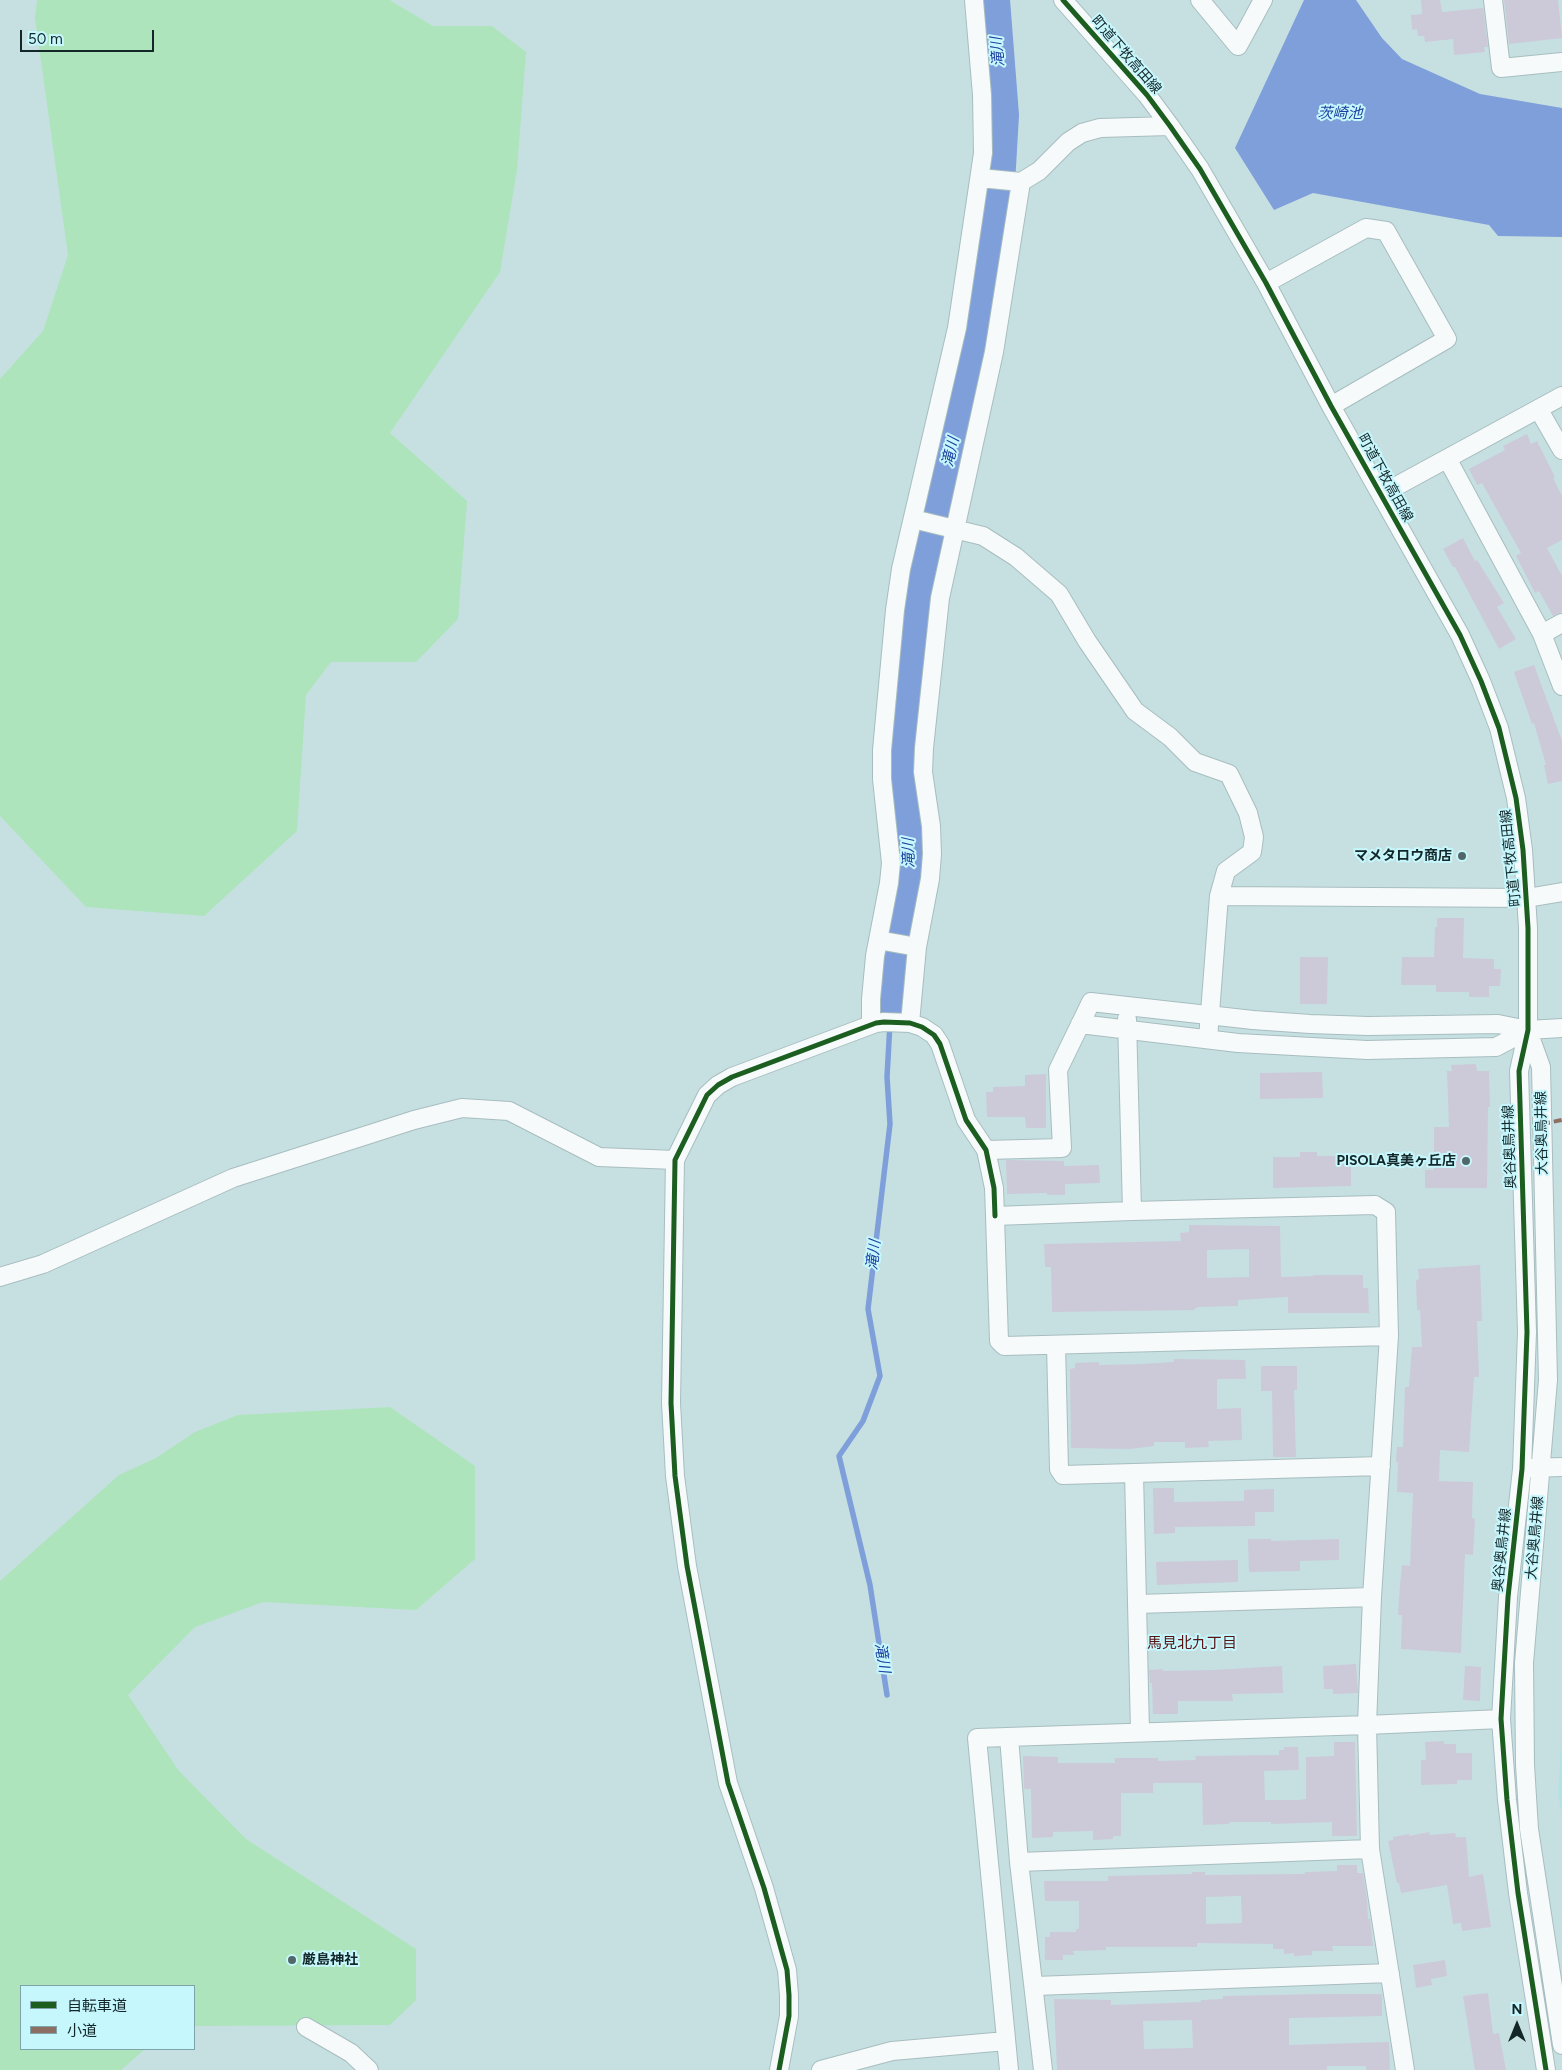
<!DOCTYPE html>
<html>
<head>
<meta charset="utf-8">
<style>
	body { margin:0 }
	#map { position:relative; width:1562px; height:2070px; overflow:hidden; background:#c6e0e2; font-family:Figtree,"Noto Sans JP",sans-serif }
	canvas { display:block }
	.legend { position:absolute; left:20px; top:1985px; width:175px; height:65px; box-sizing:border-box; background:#c6f7fd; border:1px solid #7ea3a8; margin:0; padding:6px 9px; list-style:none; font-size:15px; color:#132628 }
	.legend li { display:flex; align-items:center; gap:10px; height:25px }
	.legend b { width:25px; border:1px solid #7ea3a8 }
	.north { position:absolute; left:1492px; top:2000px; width:50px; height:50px; -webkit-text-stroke:4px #c6f7fd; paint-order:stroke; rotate:0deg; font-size:14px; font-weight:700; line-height:20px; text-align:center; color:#132628 }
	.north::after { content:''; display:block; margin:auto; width:18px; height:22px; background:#132628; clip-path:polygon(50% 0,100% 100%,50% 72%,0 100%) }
	.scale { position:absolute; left:20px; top:30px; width:134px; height:22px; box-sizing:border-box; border:2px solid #132628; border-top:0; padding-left:6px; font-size:15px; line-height:18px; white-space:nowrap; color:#132628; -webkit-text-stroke:4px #c6f7fd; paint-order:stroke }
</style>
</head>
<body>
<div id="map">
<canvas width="1562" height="2070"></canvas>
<ul class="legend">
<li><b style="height:6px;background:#1b5e20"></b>自転車道</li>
<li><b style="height:6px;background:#8d6e63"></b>小道</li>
</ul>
<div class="north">N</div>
<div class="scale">50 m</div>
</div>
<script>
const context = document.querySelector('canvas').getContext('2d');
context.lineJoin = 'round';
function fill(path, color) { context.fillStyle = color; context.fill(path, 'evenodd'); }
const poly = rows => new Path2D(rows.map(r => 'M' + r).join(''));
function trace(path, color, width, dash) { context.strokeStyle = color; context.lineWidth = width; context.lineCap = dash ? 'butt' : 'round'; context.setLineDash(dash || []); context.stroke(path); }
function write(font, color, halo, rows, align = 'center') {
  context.font = font + ' Figtree,"Noto Sans JP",sans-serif'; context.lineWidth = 4; context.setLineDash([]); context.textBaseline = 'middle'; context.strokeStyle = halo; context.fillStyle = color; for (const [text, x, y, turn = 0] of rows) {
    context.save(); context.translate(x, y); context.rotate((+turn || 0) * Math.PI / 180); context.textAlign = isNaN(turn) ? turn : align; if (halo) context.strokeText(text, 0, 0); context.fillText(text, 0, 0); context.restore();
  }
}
const built = poly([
	[1562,1725,1562,1817,1558,1794]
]);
const green = poly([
	[37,0,391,0,391,1,433,26,492,26,526,52,517,170,500,272,390,433,467,501,458,619,416,662,331,662,306,695,297,831,204,916,86,907,0,816,0,379,43,331,68,255,35,18],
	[390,1407,475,1466,475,1559,416,1610,263,1602,195,1627,128,1695,179,1771,246,1839,416,1949,416,2000,390,2025,194,2026,194,1986,21,1986,21,2049,145,2049,121,2070,0,2070,0,1581,119,1475,156,1458,195,1432,238,1415]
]);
const water = poly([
	[1304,0,1356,0,1382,38,1402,59,1480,94,1562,108,1562,237,1498,236,1489,225,1313,193,1274,210,1235,148]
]);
const stream = poly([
	[887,1695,870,1585,839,1456,863,1421,880,1376,868,1309,890,1124,887,1077,890,1023]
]);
const river = poly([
	[891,1015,896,961,911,861,903,768,916,621,924,569,970,371,998,201,1003,115,994,0]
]);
const building = poly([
	[1421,0,1440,0,1442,12,1483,8,1488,47,1484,47,1485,52,1454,55,1453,39,1425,42,1424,36,1418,36,1417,29,1412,30,1411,15,1422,14],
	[1504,0,1558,0,1562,38,1509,44],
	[1527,434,1531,444,1537,441,1555,477,1553,478,1562,496,1562,540,1547,548,1562,576,1562,612,1553,616,1539,591,1535,593,1516,556,1521,553,1482,483,1477,485,1469,469,1505,450,1503,446],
	[1463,538,1475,561,1477,560,1504,603,1497,607,1516,639,1499,649,1455,567,1453,567,1443,549],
	[1534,665,1562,741,1562,781,1548,784,1544,765,1546,765,1534,723,1532,724,1514,672],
	[1437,918,1464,918,1463,958,1494,959,1494,969,1501,969,1500,986,1489,986,1489,997,1469,997,1469,992,1436,992,1436,985,1401,985,1402,957,1434,957,1435,927,1437,927],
	[1300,957,1328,957,1327,1004,1300,1004],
	[1476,1064,1477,1071,1489,1071,1490,1107,1488,1107,1487,1188,1425,1188,1425,1170,1434,1170,1434,1127,1449,1127,1447,1071,1452,1071,1451,1065],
	[1322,1072,1323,1098,1260,1099,1260,1073],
	[1046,1074,1046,1128,1026,1128,1025,1117,987,1117,986,1092,993,1092,993,1087,1025,1086,1025,1075],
	[1300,1152,1317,1152,1317,1156,1351,1156,1351,1186,1273,1188,1273,1157,1300,1157],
	[1006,1160,1064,1161,1064,1166,1099,1165,1100,1183,1065,1184,1065,1195,1047,1195,1047,1193,1007,1194],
	[1189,1225,1280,1226,1281,1277,1313,1276,1313,1275,1363,1275,1363,1288,1368,1288,1369,1313,1288,1313,1288,1297,1238,1300,1238,1306,1199,1307,1195,1308,1195,1310,1052,1312,1051,1267,1045,1267,1044,1244,1181,1241,1180,1233,1189,1232],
	[1249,1249,1249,1277,1207,1278,1207,1250],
	[1480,1265,1482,1321,1477,1321,1479,1377,1474,1377,1469,1452,1440,1450,1439,1481,1473,1482,1472,1518,1475,1519,1473,1555,1465,1554,1461,1653,1401,1649,1402,1615,1398,1615,1400,1585,1402,1565,1410,1566,1413,1493,1397,1492,1398,1462,1396,1462,1397,1447,1403,1447,1405,1387,1409,1387,1412,1347,1422,1347,1420,1310,1417,1310,1416,1280,1419,1279,1418,1269],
	[1174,1359,1245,1360,1246,1379,1217,1379,1217,1409,1241,1408,1242,1440,1208,1441,1209,1447,1185,1448,1185,1442,1154,1442,1154,1446,1130,1449,1071,1448,1070,1369,1075,1368,1075,1363,1099,1362,1099,1365,1142,1364,1174,1362],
	[1261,1366,1297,1366,1297,1390,1294,1390,1296,1457,1273,1457,1272,1391,1261,1391],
	[1153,1488,1174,1488,1174,1502,1244,1501,1244,1490,1274,1489,1274,1512,1255,1512,1255,1526,1175,1527,1175,1533,1154,1534],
	[1248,1539,1271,1539,1271,1541,1339,1539,1339,1560,1300,1561,1300,1571,1249,1572],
	[1238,1560,1238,1582,1157,1585,1156,1562],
	[1356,1664,1358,1693,1333,1694,1333,1689,1324,1689,1323,1666],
	[1282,1666,1283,1693,1232,1694,1233,1701,1178,1701,1178,1714,1153,1714,1152,1683,1150,1683,1149,1670,1163,1669,1163,1671,1212,1670],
	[1465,1666,1481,1667,1480,1701,1463,1700],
	[1444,1741,1444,1744,1456,1744,1456,1753,1472,1753,1472,1780,1457,1780,1457,1784,1421,1785,1421,1760,1426,1760,1425,1742],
	[1334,1742,1355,1742,1357,1836,1332,1836,1332,1822,1271,1824,1271,1822,1229,1822,1229,1824,1203,1825,1202,1783,1153,1783,1153,1793,1121,1793,1121,1836,1113,1836,1113,1839,1093,1840,1093,1831,1053,1832,1053,1837,1032,1838,1031,1789,1024,1789,1023,1756,1058,1757,1058,1763,1115,1763,1115,1758,1158,1758,1158,1761,1196,1760,1195,1756,1279,1755,1279,1750,1284,1750,1284,1747,1298,1747,1299,1770,1264,1771,1265,1800,1299,1800,1306,1799,1306,1757,1334,1756],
	[1429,1832,1430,1835,1455,1833,1456,1837,1466,1837,1469,1877,1483,1874,1491,1927,1462,1931,1461,1923,1453,1924,1447,1885,1401,1893,1399,1883,1397,1883,1388,1841,1393,1840,1393,1837,1409,1834,1409,1836],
	[1337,1865,1357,1865,1357,1873,1363,1873,1367,1900,1368,1919,1370,1919,1373,1946,1332,1946,1333,1951,1312,1951,1312,1955,1294,1956,1294,1953,1284,1954,1284,1949,1273,1949,1273,1944,1197,1943,1197,1947,1106,1947,1106,1950,1073,1951,1074,1955,1063,1955,1063,1960,1045,1960,1045,1937,1050,1937,1050,1932,1076,1932,1076,1929,1079,1929,1079,1901,1045,1901,1044,1881,1108,1881,1108,1876,1192,1874,1192,1872,1205,1872,1205,1875,1305,1874,1305,1872,1337,1871],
	[1241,1896,1242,1923,1206,1924,1206,1897],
	[1445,1960,1447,1976,1431,1979,1432,1985,1416,1988,1413,1965],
	[1488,1993,1493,2034,1499,2033,1506,2070,1475,2070,1463,1996],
	[1324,1994,1382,1994,1382,2016,1289,2018,1289,2045,1389,2042,1390,2070,1366,2070,1366,2066,1327,2066,1327,2070,1057,2070,1054,1999,1111,2000,1111,2005,1201,2002,1201,2000,1223,1999,1223,1996],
	[1192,2020,1193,2048,1144,2049,1143,2021]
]);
const minor = poly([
	[1063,0,1147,95,1170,126,1200,169,1266,283,1331,406,1460,635,1481,681,1499,728,1516,798,1523,850,1528,928,1528,1030,1519,1071,1527,1332,1522,1469,1508,1597,1501,1719,1507,1800,1518,1893,1546,2070],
	[1200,0,1238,46,1263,0],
	[1493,0,1501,68,1562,62],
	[980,178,1021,182,1039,171,1068,142,1082,133,1100,128,1170,126],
	[1266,283,1366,228,1386,231,1447,339,1331,406],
	[1539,410,1562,450],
	[1448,460,1542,634,1562,686],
	[1382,494,1562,396],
	[913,519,983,536,1016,557,1059,594,1087,641,1135,711,1170,737,1195,762,1229,774,1248,813,1254,837,1252,852,1226,871,1219,896],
	[1542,634,1562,623],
	[878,940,917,947],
	[1127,1019,1132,1211],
	[910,1023,917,947,930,879,932,854,931,826,923,772,924,748,940,598,994,352,1021,182],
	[1080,1024,1238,1043,1367,1050,1496,1047,1528,1030],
	[871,1025,871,999,875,956,889,883,891,863,882,779,882,750,895,610,901,569,957,328,983,153,982,95,974,0],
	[1528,1031,1541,1067,1548,1380,1524,1663,1525,1765,1529,1829,1562,2045],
	[1208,1039,1219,896,1527,898,1562,892],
	[986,1150,1062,1148,1058,1070,1091,1002,1253,1020,1310,1024,1368,1026,1498,1024,1528,1030,1562,1028],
	[0,1277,43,1264,233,1178,414,1120,462,1108,509,1111,599,1157,675,1160],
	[1389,1336,1004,1346,999,1341,995,1216,1132,1211,1375,1205,1386,1212,1389,1336,1372,1597,1367,1725,1501,1719],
	[1056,1345,1059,1469,1063,1475,1381,1466],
	[1530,1468,1562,1467],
	[1134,1473,1140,1732],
	[1137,1604,1372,1597],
	[1009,1737,1019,1862,1043,2070],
	[1019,1862,1370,1849],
	[1035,1986,1390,1973],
	[306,2027,351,2053,369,2070],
	[779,2070,789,2016,789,1995,787,1970,764,1888,728,1783,687,1566,675,1476,671,1403,675,1160,707,1095,718,1085,732,1077,876,1023,884,1022,910,1023,922,1027,934,1035,940,1044,966,1120,986,1150,994,1188,995,1216],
	[821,2070,892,2051,1006,2041],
	[1009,2070,977,1738,1367,1725,1370,1849,1405,2070]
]);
const quiet = poly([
	[1542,1124,1562,1120]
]);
const cycleway = poly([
	[1063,0,1147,95,1170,126,1200,169,1266,283,1331,406,1460,635,1481,681,1499,728,1516,798,1523,850,1528,928,1528,1030,1519,1071,1527,1332,1522,1469,1508,1597,1501,1719,1507,1800,1518,1893,1546,2070],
	[779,2070,789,2016,789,1995,787,1970,764,1888,728,1783,687,1566,675,1476,671,1403,675,1160,707,1095,718,1085,732,1077,876,1023,884,1022,910,1023,922,1027,934,1035,940,1044,966,1120,986,1150,994,1188,995,1216]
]);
const markers = [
	[1462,856,5,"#526769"],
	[1466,1161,5,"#526769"],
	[292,1960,5,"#526769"]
];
const streetNames = [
	["町道下牧高田線",1126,55,49],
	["町道下牧高田線",1385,478,61],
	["町道下牧高田線",1511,858,-96],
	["大谷奥鳥井線",1542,1133,-91],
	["奥谷奥鳥井線",1510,1147,-92],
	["大谷奥鳥井線",1535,1538,-85],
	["奥谷奥鳥井線",1502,1550,-84]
];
const poiNames = [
	["マメタロウ商店",1452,856],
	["PISOLA真美ヶ丘店",1456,1161],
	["厳島神社",302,1960,"left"]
];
const waterNames = [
	["滝川",998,52,-95],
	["茨崎池",1340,114],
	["滝川",951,452,-77],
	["滝川",909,853,-91],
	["滝川",874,1255,-83],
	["滝川",882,1658,81]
];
const neighbourhoodNames = [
	["馬見北九丁目",1192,1644]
];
fill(built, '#b4e1e5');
fill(green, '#ade4bb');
fill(water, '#7f9fda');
trace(stream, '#7f9fda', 5.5);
trace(river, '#7f9fda', 32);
fill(building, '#ccc9d9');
trace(minor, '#a8bdbf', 20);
trace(minor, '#f6fafb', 18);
trace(quiet, '#8d6e63', 4, [8, 4]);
trace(cycleway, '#1b5e20', 5);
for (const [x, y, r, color] of markers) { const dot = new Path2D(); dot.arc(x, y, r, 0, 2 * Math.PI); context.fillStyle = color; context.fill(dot); trace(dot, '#c6f7fd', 2); }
write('14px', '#132628', '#c6f7fd', streetNames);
write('bold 14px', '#132628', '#c6f7fd', poiNames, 'right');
write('italic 15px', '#1e40a1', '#c6f7fd', waterNames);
write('15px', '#581313', '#c6f7fd', neighbourhoodNames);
</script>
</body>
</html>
